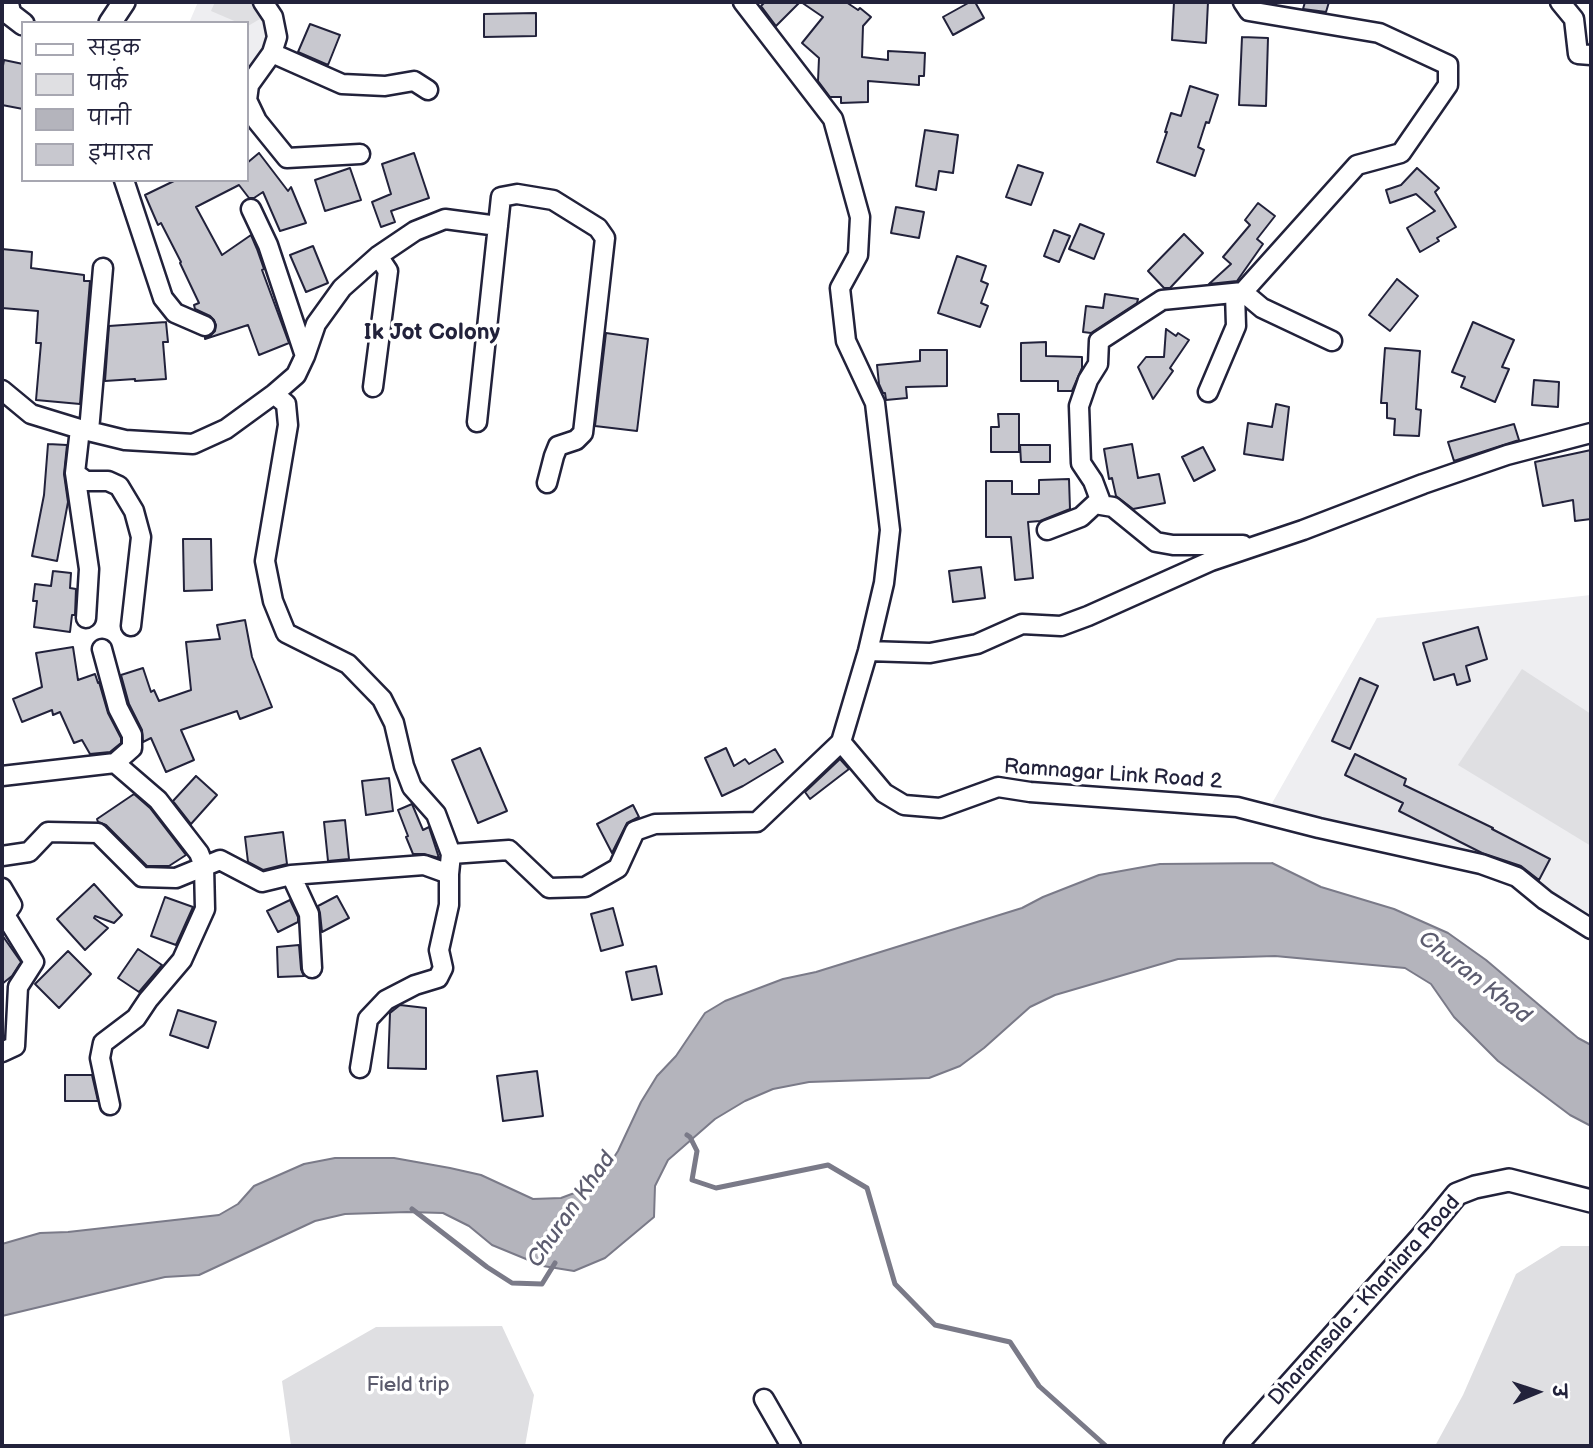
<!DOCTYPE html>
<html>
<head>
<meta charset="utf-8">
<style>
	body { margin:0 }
	#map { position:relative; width:1593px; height:1448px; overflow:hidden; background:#fff; font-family:"Balsamiq Sans","Playpen Sans Deva",sans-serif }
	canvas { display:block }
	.frame { position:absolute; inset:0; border:4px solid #22223b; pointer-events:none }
	.legend { position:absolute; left:21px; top:21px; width:228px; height:161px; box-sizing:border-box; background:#fff; border:2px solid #a7a7b1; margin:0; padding:9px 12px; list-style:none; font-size:21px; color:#22223b }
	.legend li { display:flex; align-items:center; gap:14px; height:35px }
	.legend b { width:35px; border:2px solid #a7a7b1 }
	.north { position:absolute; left:1502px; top:1357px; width:70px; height:70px; -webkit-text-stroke:5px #fff; paint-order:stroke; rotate:88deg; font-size:19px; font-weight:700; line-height:28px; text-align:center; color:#22223b }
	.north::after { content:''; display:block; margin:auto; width:24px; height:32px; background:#22223b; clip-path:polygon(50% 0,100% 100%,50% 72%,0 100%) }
</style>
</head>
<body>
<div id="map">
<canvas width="1593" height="1448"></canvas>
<div class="frame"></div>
<ul class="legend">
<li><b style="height:9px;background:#fff"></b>सड़क</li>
<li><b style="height:19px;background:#dfdfe2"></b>पार्क</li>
<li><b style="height:19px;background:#b4b4bc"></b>पानी</li>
<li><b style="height:19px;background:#c8c8cf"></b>इमारत</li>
</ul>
<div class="north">उ</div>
</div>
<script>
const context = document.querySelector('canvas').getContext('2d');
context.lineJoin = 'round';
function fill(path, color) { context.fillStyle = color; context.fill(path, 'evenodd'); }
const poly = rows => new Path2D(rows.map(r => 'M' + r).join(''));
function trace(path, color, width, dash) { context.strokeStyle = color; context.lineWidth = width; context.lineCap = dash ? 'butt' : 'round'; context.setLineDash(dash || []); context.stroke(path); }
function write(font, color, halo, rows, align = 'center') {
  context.font = font + ' "Balsamiq Sans",sans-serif'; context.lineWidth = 7; context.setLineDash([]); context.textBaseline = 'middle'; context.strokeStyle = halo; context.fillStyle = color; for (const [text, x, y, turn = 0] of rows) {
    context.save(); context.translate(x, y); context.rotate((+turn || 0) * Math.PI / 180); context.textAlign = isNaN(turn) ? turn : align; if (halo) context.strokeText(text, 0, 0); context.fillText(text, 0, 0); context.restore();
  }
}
const built = poly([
	[198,2,255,2,265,16,269,36,267,49,247,79,247,23,189,23],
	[1591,595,1591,919,1571,907,1538,880,1511,864,1271,805,1377,618]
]);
const green = poly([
	[215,2,255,2,265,16,248,26,247,23,239,23,211,11],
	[1522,669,1591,714,1591,846,1458,765],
	[1561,1246,1591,1246,1591,1446,1435,1446,1463,1395,1516,1274],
	[502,1326,534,1395,525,1446,291,1446,282,1381,376,1327]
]);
const water = poly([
	[1272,863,1321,887,1394,909,1448,933,1486,960,1578,1038,1591,1045,1591,1126,1570,1115,1498,1061,1454,1017,1431,984,1405,968,1275,956,1178,959,1055,995,1030,1007,984,1048,960,1066,929,1078,809,1082,773,1089,745,1101,715,1119,668,1160,655,1186,654,1217,605,1258,574,1271,543,1266,492,1245,469,1226,443,1213,407,1212,345,1214,315,1221,199,1275,165,1277,2,1316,2,1244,40,1233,68,1232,219,1215,238,1204,254,1186,304,1164,335,1158,394,1158,450,1168,481,1175,533,1199,561,1198,585,1189,605,1171,618,1151,641,1102,657,1076,676,1056,705,1013,725,1001,783,979,816,972,1022,908,1043,897,1099,875,1160,864,1272,863]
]);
const stream = poly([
	[687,1135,690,1137,697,1151,692,1180,716,1188,828,1165,867,1188,895,1284,935,1325,1010,1342,1039,1386,1106,1446],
	[412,1209,487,1267,512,1283,542,1284,555,1263]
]);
const building = poly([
	[765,2,800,2,776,26,761,6,765,2],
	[801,2,846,2,858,10,860,8,871,17,863,26,862,57,888,60,888,51,925,53,924,76,919,76,919,85,868,81,868,102,841,103,841,97,830,97,818,81,819,58,802,43,823,17,801,2],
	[970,2,975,2,984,18,953,35,943,17,970,2],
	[1174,2,1208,2,1206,43,1172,40,1174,2],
	[1305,2,1329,2,1326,12,1303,9,1305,2],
	[536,13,536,36,484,37,484,14,536,13],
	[310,24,340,35,328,65,298,52,310,24],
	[1242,37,1268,38,1266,106,1239,105,1242,37],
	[4,60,23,64,23,109,2,105,2,71,4,60],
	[1190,86,1218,95,1209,123,1206,122,1198,147,1204,150,1195,176,1157,162,1167,132,1165,132,1171,113,1181,116,1190,86],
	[925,130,958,135,953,173,939,171,936,190,916,186,925,130],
	[259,153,288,191,291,187,306,223,280,231,263,192,254,198,249,198,239,185,196,207,222,255,251,235,257,249,264,269,262,270,289,343,259,355,248,325,205,339,205,337,211,335,215,331,216,325,214,320,210,316,195,309,194,305,199,303,180,263,181,262,161,223,158,225,145,195,176,180,247,180,247,163,259,153],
	[414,153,429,198,391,211,395,222,381,227,372,202,391,194,382,164,414,153],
	[1018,165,1043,173,1031,205,1006,197,1018,165],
	[350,168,361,200,325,211,315,180,350,168],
	[1417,168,1439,188,1435,192,1456,227,1437,238,1439,241,1420,252,1407,228,1435,211,1416,194,1390,203,1386,190,1401,185,1417,168],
	[1258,203,1275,216,1257,239,1263,244,1237,281,1209,284,1231,264,1223,257,1250,225,1245,220,1258,203],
	[896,207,924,212,919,238,891,233,896,207],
	[1080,224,1104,234,1094,259,1069,249,1080,224],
	[1054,230,1070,236,1059,262,1044,256,1054,230],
	[1184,234,1203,253,1170,288,1164,288,1148,271,1184,234],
	[313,246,328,283,306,292,290,255,313,246],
	[2,249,32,252,31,268,84,275,84,281,90,281,80,404,36,400,41,343,36,343,38,311,2,308,2,249],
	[957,256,986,266,981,281,988,284,981,303,988,306,980,327,938,313,957,256],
	[1397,279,1418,296,1390,331,1369,315,1397,279],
	[1105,294,1138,299,1137,303,1091,333,1083,332,1086,306,1103,308,1105,294],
	[166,322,168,342,163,342,166,379,135,381,135,379,105,381,109,326,166,322],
	[1473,322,1514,340,1502,367,1509,369,1495,402,1461,387,1465,377,1452,372,1473,322],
	[1166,329,1176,336,1178,333,1189,340,1170,368,1173,371,1153,399,1138,367,1146,357,1164,357,1166,329],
	[606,333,648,339,637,431,595,426,606,333],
	[1046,342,1046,356,1082,357,1082,368,1072,391,1058,391,1058,381,1021,381,1021,343,1046,342],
	[1385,348,1420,351,1416,409,1421,410,1419,436,1394,435,1395,419,1387,418,1387,403,1381,403,1385,348],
	[920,350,947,350,947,386,906,387,907,398,886,400,885,393,883,393,879,384,877,365,920,361,920,350],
	[1534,380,1559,382,1558,407,1532,405,1534,380],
	[1276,404,1289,407,1283,460,1244,454,1248,423,1272,427,1276,404],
	[998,414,1019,414,1019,452,991,452,991,427,999,427,998,414],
	[1514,424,1519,440,1454,461,1448,442,1514,424],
	[48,444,67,445,64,474,68,502,57,561,32,556,44,495,48,444],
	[1132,444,1138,478,1159,474,1165,503,1133,509,1116,496,1112,478,1109,479,1104,449,1132,444],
	[1020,445,1050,445,1050,462,1021,462,1020,445],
	[1203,447,1215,470,1194,481,1182,457,1203,447],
	[1591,450,1591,473,1590,474,1591,519,1575,521,1573,500,1543,506,1535,462,1591,450],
	[1069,479,1070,509,1040,521,1028,522,1033,578,1015,580,1011,537,986,537,986,481,1012,481,1012,494,1039,494,1039,480,1069,479],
	[183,539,211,539,212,590,184,591,183,539],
	[981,567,985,598,953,602,949,571,981,567],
	[53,571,71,573,70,588,76,589,75,615,72,615,70,632,34,627,37,601,33,601,35,584,51,586,53,571],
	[245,620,252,657,272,707,240,719,237,711,181,730,194,760,166,772,151,738,143,742,142,730,129,704,121,675,143,668,151,692,154,690,159,701,191,690,186,642,220,639,217,625,245,620],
	[1478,627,1487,659,1466,666,1470,681,1457,685,1454,674,1434,680,1423,643,1478,627],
	[73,647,78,680,95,674,98,683,99,682,108,713,121,738,121,743,110,752,90,754,82,740,74,743,60,712,53,715,52,710,22,722,13,699,42,687,36,653,73,647],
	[1360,678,1378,686,1350,749,1332,741,1360,678],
	[480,748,507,811,478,823,452,760,480,748],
	[726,748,734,766,745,759,749,764,775,749,783,762,743,786,722,796,705,758,726,748],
	[1355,754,1406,779,1404,785,1493,828,1492,829,1550,859,1539,880,1521,866,1482,853,1399,811,1403,803,1345,775,1355,754],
	[840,759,849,769,810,799,805,792,840,759],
	[196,776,217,795,191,824,173,801,196,776],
	[389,778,393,811,366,815,362,781,389,778],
	[134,794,150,808,186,855,169,866,147,866,106,825,98,822,97,819,134,794],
	[412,804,423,830,429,827,439,858,424,854,413,854,406,837,408,836,398,810,412,804],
	[633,805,639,817,627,823,612,853,597,824,633,805],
	[345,820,349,859,328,861,324,822,345,820],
	[283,832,287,864,263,870,248,862,245,837,283,832],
	[94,884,122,915,114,923,95,916,94,918,108,928,85,950,57,919,94,884],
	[337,896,349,918,322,932,320,913,318,906,337,896],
	[165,897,193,907,176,945,151,936,165,897],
	[290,900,298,917,298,922,278,932,267,911,290,900],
	[613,908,623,945,601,951,591,914,613,908],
	[2,935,21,962,12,976,2,984,2,935],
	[299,945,301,969,304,976,278,977,277,947,299,945],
	[138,949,162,965,139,992,118,978,138,949],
	[68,951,91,974,59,1008,35,984,68,951],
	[656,966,662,994,632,1000,626,972,656,966],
	[400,1005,426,1008,426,1069,388,1068,390,1013,400,1005],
	[178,1010,216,1022,208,1048,170,1035,178,1010],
	[537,1071,543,1116,503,1121,497,1076,537,1071],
	[65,1075,92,1075,98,1101,65,1101,65,1075]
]);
const minor = poly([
	[263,2,273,17,277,37,272,53,249,85,247,100,257,121,287,158,360,154],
	[743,2,833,119,860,217,858,255,840,288,846,341,875,403,890,530,884,583,868,651,841,742,884,793,904,805,940,808,998,787,1030,792,1237,807,1319,828,1481,864,1517,877,1545,900,1591,929],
	[1560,2,1574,19,1578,54,1591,55],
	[272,53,342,84,385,86,414,81,428,90],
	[124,180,163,298,175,313,205,326],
	[251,209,268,245,305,356],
	[1243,292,1262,308,1332,341],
	[373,387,388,271,378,256],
	[2,390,31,414,80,429,125,440,193,444,226,429,274,394,296,375,305,356,316,324,342,288,378,256,415,231,445,219,498,226],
	[1208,392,1236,326,1235,293],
	[274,394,286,404,288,425,265,561,273,601,286,633,348,664,382,699,394,723,404,766,412,787,436,814,451,854],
	[477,422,501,197,517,194,553,200,598,228,605,238,583,433,576,440,558,446,554,456,547,483],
	[80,429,75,473,89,569,86,618],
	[89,431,103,268],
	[75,473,86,481,108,481,119,486,134,511,141,537,131,626],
	[1102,505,1093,481,1081,463,1079,406,1088,380,1098,364,1099,341,1162,300,1243,292,1357,165,1401,153,1448,85,1448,65,1379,33,1249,11,1243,2],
	[1047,530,1081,517,1095,504,1113,507,1156,542,1173,545,1243,545],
	[102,649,118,708,132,735,132,748,115,763],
	[868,651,930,653,977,644,1022,624,1061,626,1088,616,1211,561,1303,530,1423,484,1507,455,1591,433],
	[2,776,115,763,158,800,199,853,204,866,205,909,182,960,148,1000,136,1018,103,1043,100,1058,110,1105],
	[2,856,29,852,48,832,98,833,142,877,176,878,220,860,262,882,291,875,424,865,449,874,451,854,509,850,549,888,585,887,618,868,635,831,655,824,757,822,841,742],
	[291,875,309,914,312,968],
	[2,888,12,905,5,915,34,962,18,987,15,1046,2,1052],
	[360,1068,368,1019,386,1000,415,985,438,978,443,968,439,950,449,905,449,874],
	[764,1399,791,1446]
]);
const tertiary = poly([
	[7,2,10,14,23,24],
	[110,23,124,2],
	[1235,1446,1420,1239,1457,1194,1475,1187,1509,1180,1591,1201]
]);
const streetNames = [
	["Ramnagar Link Road 2",1113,775,4],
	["Dharamsala - Khaniara Road",1365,1301,-48]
];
const parkNames = [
	["Field trip",408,1386]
];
const neighbourhoodNames = [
	["Ik Jot Colony",432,333]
];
const waterNames = [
	["Churan Khad",1474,978,38],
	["Churan Khad",572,1210,-55]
];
fill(built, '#eeeef1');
fill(green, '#dfdfe2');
fill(water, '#b4b4bc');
trace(water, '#7a7a88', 2);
trace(stream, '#7a7a88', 5);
fill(building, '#c8c8cf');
trace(building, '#22223b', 2);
trace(minor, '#22223b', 23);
trace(tertiary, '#22223b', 26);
trace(minor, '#fff', 18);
trace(tertiary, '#fff', 21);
write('21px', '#22223b', '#fff', streetNames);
write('21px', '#5b5b6d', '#fff', parkNames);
write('bold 23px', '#22223b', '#fff', neighbourhoodNames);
write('italic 23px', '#5c5c6f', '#fff', waterNames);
</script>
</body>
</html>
